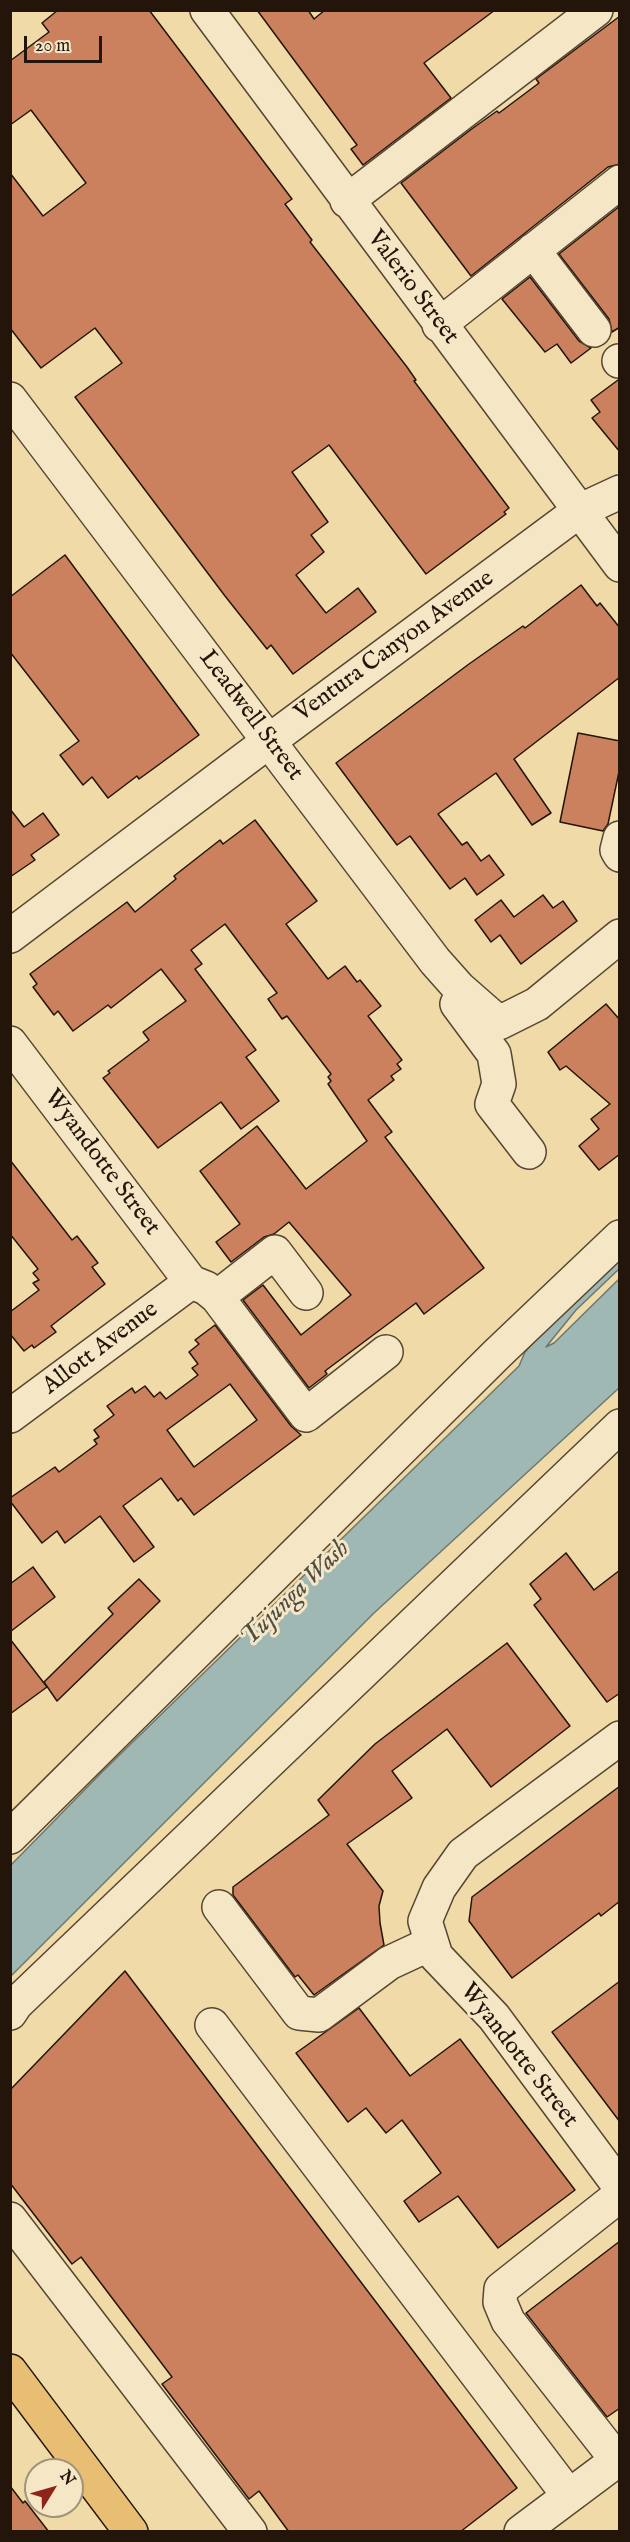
<!DOCTYPE html>
<html>
<head>
<meta charset="utf-8">
<style>
	body { margin:0 }
	#map { position:relative; width:630px; height:2542px; overflow:hidden; background:#efdaa8; font-family:"IM FELL English",serif }
	canvas { display:block }
	.frame { position:absolute; inset:0; border:12px solid #23150a; pointer-events:none }
	.north { position:absolute; left:24px; top:2458px; width:60px; height:60px; box-sizing:border-box; background:#f5e7c6; border:2px solid #a1937b; border-radius:50%; rotate:53deg; font-size:16px; font-weight:700; line-height:24px; text-align:center; color:#23150a }
	.north::after { content:''; display:block; margin:auto; width:21px; height:27px; background:#8f2418; clip-path:polygon(50% 0,100% 100%,50% 72%,0 100%) }
	.scale { position:absolute; left:24px; top:36px; width:78px; height:27px; box-sizing:border-box; border:3px solid #23150a; border-top:0; padding-left:8px; font-size:18px; line-height:21px; white-space:nowrap; color:#23150a; -webkit-text-stroke:4px #f5e7c6; paint-order:stroke }
</style>
</head>
<body>
<div id="map">
<canvas width="630" height="2542"></canvas>
<div class="frame"></div>
<div class="north">N</div>
<div class="scale">20 m</div>
</div>
<script>
const context = document.querySelector('canvas').getContext('2d');
context.lineJoin = 'round';
function fill(path, color) { context.fillStyle = color; context.fill(path, 'evenodd'); }
const poly = rows => new Path2D(rows.map(r => 'M' + r).join(''));
function trace(path, color, width, dash) { context.strokeStyle = color; context.lineWidth = width; context.lineCap = dash ? 'butt' : 'round'; context.setLineDash(dash || []); context.stroke(path); }
function write(font, color, halo, rows, align = 'center') {
  context.font = font + ' "IM FELL English",serif'; context.lineWidth = 6; context.setLineDash([]); context.textBaseline = 'middle'; context.strokeStyle = halo; context.fillStyle = color; for (const [text, x, y, turn = 0] of rows) {
    context.save(); context.translate(x, y); context.rotate((+turn || 0) * Math.PI / 180); context.textAlign = isNaN(turn) ? turn : align; if (halo) context.strokeText(text, 0, 0); context.fillText(text, 0, 0); context.restore();
  }
}
const water = poly([
	[619,1251,619,1269,576,1310,546,1347,554,1343,619,1279,619,1388,374,1613,11,1976,11,1865,102,1772,519,1366,525,1352,554,1318,619,1251]
]);
const building = poly([
	[58,10,149,10,292,199,285,204,312,240,310,242,407,367,416,380,414,381,509,508,504,512,506,514,426,574,329,445,292,472,328,522,311,535,324,552,296,575,326,613,358,588,376,612,293,674,271,645,267,649,225,596,75,397,122,363,95,328,41,368,10,328,10,173,43,216,86,183,31,110,10,125,10,61,49,32,42,23,58,10],
	[257,10,308,10,314,19,325,10,495,10,424,63,451,98,363,165,351,149,357,145,257,10],
	[620,16,620,164,608,167,471,276,401,183,473,128,497,111,499,113,539,83,536,79,620,16],
	[620,206,620,327,612,332,609,319,559,254,620,206],
	[530,277,579,341,591,348,571,363,557,344,545,352,502,299,530,277],
	[618,380,620,380,620,452,592,418,600,412,591,400,618,380],
	[65,555,199,735,157,766,139,779,137,776,108,798,92,777,83,785,60,755,79,741,10,652,10,597,65,555],
	[581,585,597,606,600,603,620,628,620,677,514,759,551,813,532,825,496,773,438,814,462,845,467,842,481,861,489,855,504,875,477,895,465,878,450,889,410,836,397,845,336,763,469,664,523,626,525,628,581,585],
	[578,733,620,741,620,767,608,824,603,831,560,822,578,733],
	[10,809,24,827,43,813,59,835,31,855,35,860,10,877,10,809],
	[255,820,317,901,286,924,328,979,345,966,357,982,360,980,381,1006,368,1016,402,1060,397,1064,401,1069,391,1076,394,1080,368,1100,392,1132,385,1137,484,1268,424,1314,416,1303,325,1371,327,1374,309,1388,243,1300,263,1285,301,1335,351,1295,289,1222,274,1234,264,1237,231,1262,216,1242,240,1224,200,1171,257,1126,306,1189,367,1141,328,1084,331,1081,328,1077,331,1074,287,1016,282,1019,268,999,277,993,225,924,191,950,202,964,195,969,256,1050,246,1057,279,1101,241,1129,221,1102,158,1148,103,1078,110,1073,108,1071,149,1040,143,1032,186,1001,161,969,111,1008,108,1005,73,1031,58,1011,54,1015,33,987,37,984,30,974,127,902,135,912,176,879,174,876,220,840,223,844,255,820],
	[543,895,553,908,563,901,577,921,521,964,500,935,491,942,475,920,501,900,514,917,543,895],
	[606,1004,620,1020,620,1154,599,1170,579,1146,599,1129,591,1119,610,1104,566,1066,560,1070,548,1052,606,1004],
	[10,1160,72,1240,77,1236,98,1263,92,1267,105,1284,51,1326,56,1332,34,1348,32,1345,24,1351,10,1334,10,1312,39,1290,33,1283,39,1280,33,1273,38,1269,10,1234,10,1160],
	[215,1325,291,1426,301,1435,194,1515,181,1498,178,1501,161,1478,123,1506,154,1547,134,1562,100,1516,65,1543,57,1531,42,1543,10,1501,10,1498,55,1467,59,1472,97,1444,94,1440,99,1437,94,1430,114,1415,107,1406,132,1388,135,1393,145,1386,154,1397,160,1392,166,1399,198,1375,192,1368,198,1364,189,1352,199,1344,195,1340,215,1325],
	[230,1384,257,1420,194,1467,167,1430,230,1384],
	[566,1553,594,1590,620,1570,620,1693,607,1702,534,1605,541,1599,530,1584,566,1553],
	[33,1567,55,1597,10,1632,10,1584,33,1567],
	[139,1579,160,1601,57,1701,44,1682,113,1614,108,1608,139,1579],
	[10,1639,47,1687,10,1714,10,1639],
	[507,1643,570,1726,491,1787,447,1729,392,1771,412,1798,347,1844,383,1891,379,1906,380,1923,384,1945,314,1995,298,1975,295,1977,233,1895,233,1887,329,1815,318,1800,375,1744,507,1643],
	[620,1786,620,1901,601,1916,599,1913,512,1978,469,1921,472,1897,620,1786],
	[125,1971,517,2488,460,2532,289,2532,259,2491,249,2499,162,2384,172,2377,81,2257,72,2264,10,2183,10,2090,125,1971],
	[620,1981,620,2122,552,2032,620,1981],
	[359,2008,410,2076,460,2039,575,2190,498,2248,458,2196,419,2222,404,2201,441,2173,402,2120,386,2133,366,2108,348,2122,296,2053,359,2008],
	[620,2241,620,2408,607,2417,526,2313,620,2241],
	[10,2486,23,2503,25,2501,49,2532,10,2532,10,2486]
]);
const minor = poly([
	[207,10,620,565],
	[347,201,596,10],
	[533,250,594,330],
	[439,325,620,182],
	[619,361,620,361],
	[10,399,435,961,459,988,499,1023,537,1004,620,936],
	[620,838,617,850,620,855],
	[10,936,269,741,579,511,620,492],
	[457,1004,494,1054,499,1084,492,1104,529,1152],
	[10,1043,191,1282],
	[191,1282,206,1288,217,1297,306,1415,386,1352],
	[217,1297,275,1252,306,1293],
	[10,1416,191,1282],
	[620,1738,463,1854,439,1888,425,1921,436,1956,494,2017,620,2187],
	[10,1837,497,1354,620,1237],
	[219,1907,299,2013,319,2015,389,1963,432,1943],
	[10,2013,16,2004,620,1426],
	[212,2025,569,2496],
	[10,2219,250,2532],
	[617,2460,508,2321,500,2302,501,2289,620,2195],
	[521,2532,620,2458]
]);
const major = poly([
	[10,2371,131,2532]
]);
const streetNames = [
	["Valerio Street",412,288,53],
	["Ventura Canyon Avenue",395,647,-36],
	["Leadwell Street",250,716,53],
	["Wyandotte Street",101,1163,53],
	["Allott Avenue",101,1349,-37],
	["Wyandotte Street",518,2056,52]
];
const waterNames = [
	["Tujunga Wash",296,1594,-44]
];
fill(water, '#9fb8b3');
trace(water, '#6d776f', 1.5);
fill(building, '#cb815e');
trace(building, '#23150a', 1.5);
trace(minor, '#564632', 36);
trace(major, '#23150a', 36);
trace(minor, '#f5e7c6', 33);
trace(major, '#e8bd74', 33);
write('24px', '#23150a', '#f5e7c6', streetNames);
write('italic 26px', '#4e4e45', '#f5e7c6', waterNames);
</script>
</body>
</html>
